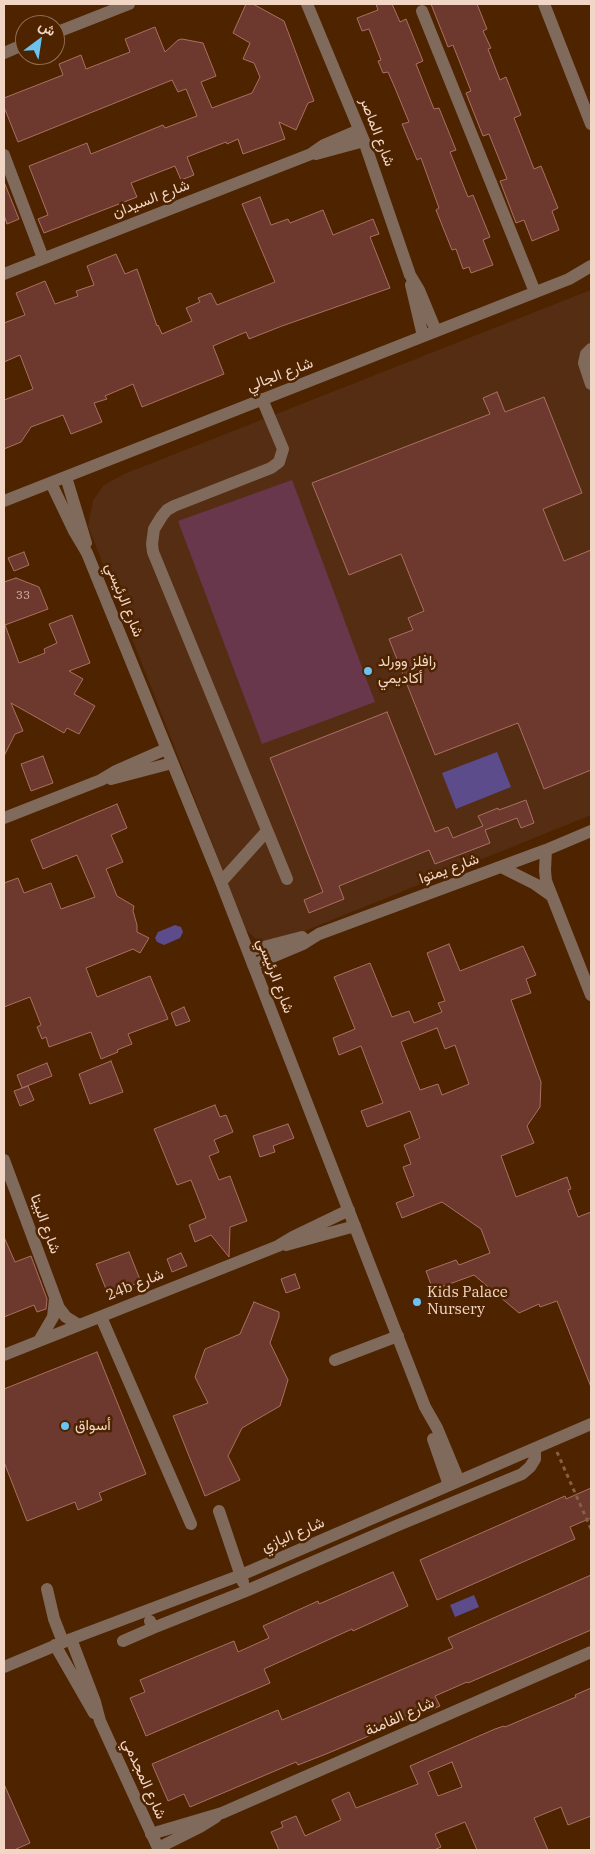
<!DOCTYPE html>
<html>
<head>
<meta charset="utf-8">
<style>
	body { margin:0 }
	#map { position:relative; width:595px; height:1854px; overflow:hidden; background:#4d2300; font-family:"IBM Plex Serif",Vazirmatn,serif }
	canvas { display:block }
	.frame { position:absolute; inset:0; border:5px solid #f2d6c5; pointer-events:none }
	.north { position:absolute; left:15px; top:15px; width:50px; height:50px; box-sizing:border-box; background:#4d2300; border:1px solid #8f6b4f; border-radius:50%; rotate:31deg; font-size:14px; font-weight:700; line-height:20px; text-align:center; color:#f2d6c5 }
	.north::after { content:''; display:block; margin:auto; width:18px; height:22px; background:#6bc3f2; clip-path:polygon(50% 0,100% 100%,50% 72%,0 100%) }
</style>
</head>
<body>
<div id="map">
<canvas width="595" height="1854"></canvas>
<div class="frame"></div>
<div class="north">ش</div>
</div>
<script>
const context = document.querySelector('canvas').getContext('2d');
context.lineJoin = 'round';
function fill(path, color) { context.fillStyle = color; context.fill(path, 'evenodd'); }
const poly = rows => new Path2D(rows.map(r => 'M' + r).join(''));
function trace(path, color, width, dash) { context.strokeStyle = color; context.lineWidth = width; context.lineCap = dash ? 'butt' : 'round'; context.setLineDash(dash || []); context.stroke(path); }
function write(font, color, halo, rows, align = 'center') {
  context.font = font + ' "IBM Plex Serif",Vazirmatn,serif'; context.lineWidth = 5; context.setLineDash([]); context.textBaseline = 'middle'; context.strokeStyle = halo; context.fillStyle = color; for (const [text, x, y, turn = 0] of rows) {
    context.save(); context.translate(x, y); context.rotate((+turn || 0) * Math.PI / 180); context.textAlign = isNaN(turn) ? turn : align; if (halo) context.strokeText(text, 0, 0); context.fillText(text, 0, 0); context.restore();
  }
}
const built = poly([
	[588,291,591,291,591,815,280,941,264,943,256,939,246,930,88,526,93,500,104,485,124,474]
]);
const green = poly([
	[292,480,375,702,262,744,178,521]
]);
const water = poly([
	[497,752,511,787,456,809,442,773],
	[175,925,181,927,183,932,180,938,164,945,157,942,155,938,158,932],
	[474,1595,479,1607,455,1617,450,1605]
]);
const building = poly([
	[246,4,253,4,284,21,314,101,308,103,296,130,279,122,285,139,243,154,238,139,227,144,226,142,187,157,194,175,181,180,175,166,131,183,137,197,44,233,38,219,48,215,29,166,87,143,91,154,163,125,165,128,197,116,186,89,178,92,172,80,18,142,4,107,4,98,63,75,59,64,81,55,86,69,130,52,125,39,155,27,165,52,178,40,182,39,203,43,216,76,201,82,212,108,252,93,260,77,254,63,243,59,250,43,233,33,246,4],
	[376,4,392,4,400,22,406,19,423,61,416,64,434,109,439,108,456,150,450,152,468,197,473,195,490,237,483,240,493,265,471,273,469,267,463,269,456,249,452,250,436,210,439,208,421,158,417,160,402,124,409,122,395,88,388,72,383,73,378,61,381,60,369,29,362,31,357,18,378,10,376,4],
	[431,4,477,4,487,29,483,31,491,48,488,49,500,80,506,77,521,115,514,118,527,151,534,169,541,166,558,208,552,211,559,230,532,241,524,220,516,223,500,181,507,179,489,134,483,136,466,93,471,91,453,45,448,47,431,4],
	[4,182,19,219,7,224,4,215,4,182],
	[260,197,271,225,288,219,290,223,323,210,333,235,373,219,379,234,370,237,390,288,282,326,249,339,246,332,213,346,224,374,142,407,133,384,105,396,107,399,94,403,102,422,71,434,63,415,31,427,21,442,4,449,4,400,33,389,20,355,4,362,4,323,25,315,16,293,45,281,55,304,78,296,76,291,94,285,87,266,116,254,125,274,137,269,157,326,158,325,162,334,192,321,186,308,200,302,198,298,211,293,217,305,275,282,242,204,260,197],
	[497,392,505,412,544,397,582,493,543,509,564,561,591,550,591,770,544,789,518,723,435,755,389,639,413,630,408,618,424,611,401,554,349,575,312,483,490,414,483,398,497,392],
	[24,552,29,565,14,571,8,558,24,552],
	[16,578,39,587,48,609,5,625,19,663,45,653,44,649,57,643,49,624,72,615,90,663,69,671,83,679,74,694,95,706,79,734,67,728,64,733,11,703,23,731,15,734,4,756,4,582,16,578],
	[387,712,435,832,448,827,453,838,483,826,478,816,498,808,499,810,526,800,534,823,521,828,517,818,485,830,490,843,435,864,429,850,339,886,344,899,309,913,304,900,323,892,270,758,387,712],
	[43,756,53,783,31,791,21,764,43,756],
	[117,804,127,828,111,835,123,862,106,869,117,896,134,906,133,911,137,925,137,932,149,938,140,953,133,949,86,968,97,997,150,976,168,1019,128,1034,132,1044,117,1050,118,1052,101,1059,91,1032,49,1047,46,1037,42,1039,37,1027,41,1025,30,997,4,1007,4,883,18,878,24,893,51,883,61,909,95,897,77,855,43,869,31,840,117,804],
	[449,944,460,971,523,946,536,975,526,979,531,993,511,1000,541,1082,540,1107,527,1126,534,1143,501,1156,516,1197,567,1177,571,1189,568,1190,578,1217,591,1212,591,1387,557,1301,540,1307,539,1304,519,1313,474,1275,433,1290,426,1271,456,1260,459,1265,490,1253,481,1229,442,1202,402,1218,396,1203,414,1196,403,1167,411,1164,404,1145,420,1138,410,1111,367,1127,361,1111,383,1103,361,1046,339,1055,333,1038,355,1029,334,977,370,963,392,1017,409,1011,414,1023,442,1012,438,1003,445,1001,427,953,449,944],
	[437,1028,445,1049,455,1045,469,1084,442,1095,438,1084,420,1090,401,1042,437,1028],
	[184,1007,190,1021,176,1026,171,1013,184,1007],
	[111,1061,123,1092,90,1104,79,1074,111,1061],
	[47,1063,52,1076,22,1088,17,1075,47,1063],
	[28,1086,34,1100,20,1106,14,1091,28,1086],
	[215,1105,220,1117,226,1115,233,1132,214,1140,219,1152,209,1156,219,1180,230,1176,247,1221,230,1227,229,1257,211,1235,195,1242,189,1225,206,1218,191,1180,177,1185,154,1129,215,1105],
	[288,1124,294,1138,273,1146,275,1152,260,1157,253,1136,288,1124],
	[4,1237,15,1262,31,1256,47,1299,46,1309,37,1312,34,1305,4,1317,4,1237],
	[129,1252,141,1282,108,1294,96,1264,129,1252],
	[181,1253,187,1266,172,1272,167,1259,181,1253],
	[295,1274,300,1288,286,1293,281,1279,295,1274],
	[254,1302,279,1312,279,1317,270,1343,288,1380,280,1406,242,1428,228,1456,240,1480,205,1496,173,1416,208,1403,195,1377,205,1349,240,1334,254,1302],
	[97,1352,146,1474,99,1493,102,1500,78,1510,75,1502,27,1521,4,1462,4,1389,97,1352],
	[591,1488,591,1518,570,1527,575,1539,437,1600,420,1560,565,1496,566,1499,591,1488],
	[393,1572,408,1606,353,1631,352,1629,264,1669,270,1683,146,1736,130,1698,145,1692,140,1680,234,1641,238,1652,269,1638,263,1626,318,1601,319,1604,393,1572],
	[591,1575,591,1630,468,1683,467,1682,435,1696,440,1706,326,1754,298,1765,296,1762,190,1807,184,1794,168,1801,152,1764,278,1710,282,1720,453,1648,448,1638,591,1575],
	[591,1688,591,1816,568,1825,561,1807,534,1818,548,1850,477,1850,465,1822,435,1834,441,1847,434,1850,279,1850,271,1832,283,1827,281,1822,296,1816,305,1836,341,1820,332,1800,349,1792,356,1808,418,1784,410,1766,495,1729,504,1726,505,1727,576,1697,575,1695,591,1688],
	[452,1762,462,1787,438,1796,428,1772,452,1762],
	[4,1784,30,1843,14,1850,4,1850,4,1784]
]);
const path = poly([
	[557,1452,591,1529]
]);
const minor = poly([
	[307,4,364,141,410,275,419,290,436,331],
	[544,4,591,124],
	[422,11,535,292],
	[55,33,129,4],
	[4,53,25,44],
	[316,154,364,141],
	[4,155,43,258],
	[4,274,311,154,324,145,359,130],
	[411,285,423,336],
	[591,349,586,354,584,363,591,384],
	[262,399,283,449,279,462,271,468,174,506,167,510,162,516,154,529,152,544,153,552,287,879],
	[66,477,86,543],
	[51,483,74,531,87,553,221,882,425,1407,437,1428,459,1481],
	[4,501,569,279,591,266],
	[111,779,172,763],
	[4,818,101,780,116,771,166,749],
	[546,850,545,870,546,881,591,995],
	[501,867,535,884,552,896],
	[221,882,267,831],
	[248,951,302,937],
	[253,965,303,944,319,934,546,850,591,831],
	[4,1160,59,1308,66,1317,79,1325],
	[286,1245,355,1226],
	[101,1317,191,1524],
	[39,1341,53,1317,55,1299],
	[4,1355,278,1246,293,1237,349,1210],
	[335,1360,398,1336],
	[433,1439,449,1485],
	[219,1511,243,1582],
	[47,1589,54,1619,63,1642],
	[153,1628,246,1591,396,1526,522,1474,530,1467,535,1459,535,1449],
	[71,1639,95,1702,100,1721,159,1850],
	[123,1641,153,1628,150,1621],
	[55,1645,94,1713],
	[4,1667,71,1639,241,1575,591,1424],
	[151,1834,222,1813,591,1652],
	[158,1848,200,1827,216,1817]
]);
const markers = [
	[368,671,5,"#6bc3f2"],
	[417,1302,5,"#6bc3f2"],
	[65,1426,5,"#6bc3f2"]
];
const numberNames = [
	["33",23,596]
];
const streetNames = [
	["شارع الماصر",377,132,69],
	["شارع السيدان",151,199,-21],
	["شارع الجالي",280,375,-21],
	["شارع الرئيسي",124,600,68],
	["شارع يمتوا",449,869,-20],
	["شارع الرئيسي",275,976,69],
	["شارع البيتا",45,1224,70],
	["24b شارع",135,1285,-22],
	["شارع اليازي",293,1535,-23],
	["شارع الفامنة",400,1717,-24],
	["شارع المجدمي",144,1779,66]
];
const poiNames = [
	["رافلز وورلد",378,662],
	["أكاديمي",378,679],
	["Kids Palace",427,1293],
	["Nursery",427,1310],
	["أسواق",75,1426]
];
fill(built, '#542d12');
fill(green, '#69374c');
fill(water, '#5d4c8c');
fill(building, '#6d382d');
trace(building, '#aa7062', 1);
trace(path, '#856043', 3, [4, 4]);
trace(minor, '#806a5c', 12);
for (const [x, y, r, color] of markers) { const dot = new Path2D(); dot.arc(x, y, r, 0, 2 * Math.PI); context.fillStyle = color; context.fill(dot); trace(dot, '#4d2300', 2); }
write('12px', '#d1ae9f', null, numberNames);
write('15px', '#f2d6c5', '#4d2300', streetNames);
write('15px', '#f2d6c5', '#4d2300', poiNames, 'left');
</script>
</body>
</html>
